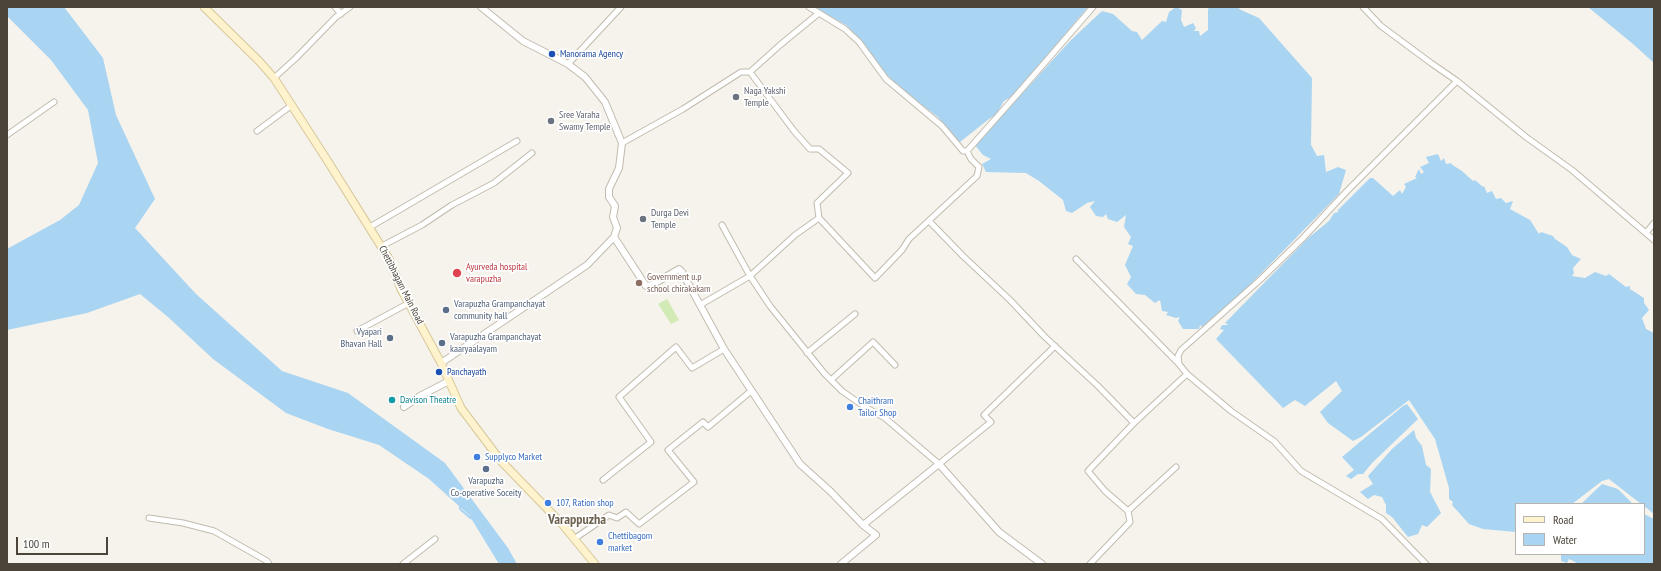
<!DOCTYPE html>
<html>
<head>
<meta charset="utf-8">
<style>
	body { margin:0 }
	#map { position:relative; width:1661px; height:571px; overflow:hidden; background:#f6f3ec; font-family:"PT Sans Narrow",sans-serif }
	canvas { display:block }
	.frame { position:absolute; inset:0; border:8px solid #4b4439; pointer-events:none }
	.legend { position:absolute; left:1515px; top:503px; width:130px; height:52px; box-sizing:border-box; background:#fff; border:1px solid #b7b4b0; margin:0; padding:5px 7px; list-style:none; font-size:12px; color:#4b4439 }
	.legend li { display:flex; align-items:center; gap:8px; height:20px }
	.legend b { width:20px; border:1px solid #b7b4b0 }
	.scale { position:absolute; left:16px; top:537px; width:92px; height:18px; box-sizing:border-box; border:2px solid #4b4439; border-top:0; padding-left:5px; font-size:12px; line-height:14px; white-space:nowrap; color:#4b4439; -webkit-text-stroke:3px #fff; paint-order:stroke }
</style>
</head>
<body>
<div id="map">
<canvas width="1661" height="571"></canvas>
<div class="frame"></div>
<ul class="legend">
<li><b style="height:5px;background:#fff3cd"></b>Road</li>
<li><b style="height:11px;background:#a9d4f2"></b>Water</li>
</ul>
<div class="scale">100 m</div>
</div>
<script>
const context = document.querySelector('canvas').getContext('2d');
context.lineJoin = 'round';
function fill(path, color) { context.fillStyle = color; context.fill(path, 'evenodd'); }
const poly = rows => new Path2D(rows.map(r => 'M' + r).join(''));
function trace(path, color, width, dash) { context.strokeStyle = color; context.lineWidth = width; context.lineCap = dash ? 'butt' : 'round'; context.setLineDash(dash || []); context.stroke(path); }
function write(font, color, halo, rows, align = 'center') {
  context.font = font + ' "PT Sans Narrow",sans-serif'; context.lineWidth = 3.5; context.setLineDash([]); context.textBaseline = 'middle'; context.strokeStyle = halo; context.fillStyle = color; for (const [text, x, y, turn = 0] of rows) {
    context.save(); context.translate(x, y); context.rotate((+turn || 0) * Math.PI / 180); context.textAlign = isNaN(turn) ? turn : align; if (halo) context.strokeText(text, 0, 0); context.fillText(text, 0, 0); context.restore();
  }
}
const green = poly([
	[667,299,679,320,671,324,658,304]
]);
const water = poly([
	[7,7,64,7,103,58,116,115,155,199,135,228,196,294,282,371,348,393,445,463,508,548,517,564,499,564,469,515,429,479,379,445,328,429,286,413,213,359,168,317,140,294,87,313,7,330,7,249,60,220,79,205,98,163,88,110,51,60,7,16],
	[813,7,1088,7,1013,96,1004,101,996,115,989,119,960,142,952,135,938,117,900,89,881,68,859,38,846,25],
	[1176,7,1182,10,1181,20,1184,27,1193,23,1196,28,1194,31,1199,31,1200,36,1208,30,1208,10,1209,7,1237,7,1241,10,1259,18,1312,78,1311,145,1317,156,1324,155,1326,172,1338,167,1346,170,1339,194,1242,293,1202,327,1200,325,1199,329,1183,329,1178,321,1180,317,1176,318,1166,315,1168,312,1162,311,1160,300,1155,303,1145,295,1136,294,1127,284,1131,277,1125,265,1133,246,1128,244,1131,237,1124,227,1126,215,1117,222,1108,219,1106,214,1103,217,1096,216,1090,207,1095,201,1087,203,1072,213,1066,211,1063,200,1039,181,1026,173,986,172,982,164,991,159,983,155,975,145,1070,41,1102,11,1113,14,1132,31,1137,32,1142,40,1162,21,1166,22,1169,12],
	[1588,7,1654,7,1654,63,1633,44],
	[1438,154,1441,161,1444,158,1446,164,1452,163,1451,164,1462,171,1473,181,1475,180,1483,187,1484,186,1487,193,1492,191,1496,199,1501,198,1506,203,1513,201,1510,209,1530,220,1539,234,1541,232,1553,236,1555,239,1567,247,1572,255,1581,259,1573,268,1574,273,1572,276,1585,278,1595,272,1606,276,1609,274,1626,287,1630,286,1630,289,1644,298,1644,303,1649,310,1642,318,1646,329,1654,333,1654,514,1644,506,1644,504,1641,504,1609,479,1602,481,1572,504,1516,504,1516,532,1483,529,1469,524,1452,505,1453,502,1449,499,1449,488,1435,439,1409,400,1361,437,1353,441,1328,423,1320,412,1342,391,1336,381,1305,406,1295,400,1283,408,1216,339,1224,330,1220,329,1222,325,1229,325,1225,323,1307,239,1329,221,1334,213,1338,212,1338,210,1370,178,1373,178,1393,196,1400,190,1402,194,1406,187,1404,184,1417,178,1415,177,1419,169,1421,174,1424,172,1420,167,1429,163,1426,157],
	[1407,404,1418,419,1372,463,1363,474,1358,474,1351,479,1346,476,1354,470,1342,457,1403,406],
	[1414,430,1416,438,1422,446,1426,465,1431,469,1430,492,1441,513,1427,527,1422,525,1418,534,1408,537,1392,517,1386,513,1386,505,1382,497,1374,495,1368,499,1360,492,1373,484,1368,476,1392,449],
	[1602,484,1618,489,1633,504,1581,504],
	[1644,514,1654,519,1654,564,1579,564,1569,559,1567,563,1561,561,1561,554,1644,554]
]);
const stream = poly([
	[460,504,460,509,469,517,473,519]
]);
const minor = poly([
	[335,7,341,14],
	[809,7,845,29,859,42,886,79,942,126,963,151,967,151],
	[1363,7,1381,26,1431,63,1457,81,1526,137,1572,170,1654,240],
	[819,13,780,45,750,72,794,131,810,149,819,149,848,173,817,203,819,218],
	[568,64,621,7],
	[274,78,296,58,336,17,350,7],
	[257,131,292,105],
	[7,135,54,102],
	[622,143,683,109,741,72,750,72],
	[929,221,963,256,1010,300,1045,337,1098,386,1134,423],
	[722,225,750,276,770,306,824,373,842,391,865,407,885,418,939,464,991,422,984,415,1055,346],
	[370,227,517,141],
	[1646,233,1654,223],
	[382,246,422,225,452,205,494,183,532,153],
	[1076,259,1179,364],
	[700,305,750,276,795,235,819,218,875,278,902,250,909,239,977,176,979,167,971,159,967,151,1021,90,1093,7],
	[357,331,409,303],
	[807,353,855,314],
	[831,380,873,342,895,365],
	[603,480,651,442,619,397,676,347,692,368,724,349],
	[1128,511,1105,491,1088,471,1134,423,1187,374],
	[149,518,183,523,214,531,267,561,269,564],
	[574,539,609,515,617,518,626,512,639,524,694,482,668,450,703,422,708,427,751,391],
	[403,564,435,539],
	[1090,564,1130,522,1128,511,1176,467],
	[1426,564,1382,519,1301,471,1274,441,1231,411,1187,374,1179,364,1178,356,1181,350,1261,279,1303,238,1347,191,1457,81]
]);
const tertiary = poly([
	[614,237,646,286,652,285,679,269,682,272,724,349,800,464,830,491,863,525,876,535,841,564],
	[441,363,587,265,614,237,617,228,613,217,615,206,609,197,609,189,619,168,622,143,605,102,585,77,568,64,523,41,481,7],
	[404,407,420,396,449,381],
	[863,525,939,464,999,532,1042,564]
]);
const secondary = poly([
	[204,7,259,61,274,78,327,160,389,259,401,289,441,363,461,408,501,461,562,524,595,564]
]);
const markers = [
	[552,54,4,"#1a4fb4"],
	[736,97,4,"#6b7280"],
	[551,121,4,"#6b7280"],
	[643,219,4,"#6b7280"],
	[457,273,5,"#e0444e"],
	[639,283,4,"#8d6e63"],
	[446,310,4,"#5c6f8a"],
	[390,338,4,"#5c6f8a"],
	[442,343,4,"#5c6f8a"],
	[439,372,4,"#1a4fb4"],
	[392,400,4,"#0f9aa8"],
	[850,407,4,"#3f7fe0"],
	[477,457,4,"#3f7fe0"],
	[486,469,4,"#5c6f8a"],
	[548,503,4,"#3f7fe0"],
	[600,542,4,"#3f7fe0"]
];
const transitNames = [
	["Manorama Agency",560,54],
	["Panchayath",447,372]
];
const worshipNames = [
	["Naga Yakshi",744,91],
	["Temple",744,103],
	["Sree Varaha",559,115],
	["Swamy Temple",559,127],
	["Durga Devi",651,213],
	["Temple",651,225]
];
const healthNames = [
	["Ayurveda hospital",466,267],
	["varapuzha",466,279]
];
const educationNames = [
	["Government u.p",647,277],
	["school chirakakam",647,289]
];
const streetNames = [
	["Chettibhagam Main Road",401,285,63]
];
const serviceNames = [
	["Varapuzha Grampanchayat",454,304],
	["community hall",454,316],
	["Vyapari",382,332,"right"],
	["Bhavan Hall",382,344,"right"],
	["Varapuzha Grampanchayat",450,337],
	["kaaryaalayam",450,349],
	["Varapuzha",486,481,"center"],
	["Co-operative Soceity",486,493,"center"]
];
const cultureNames = [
	["Davison Theatre",400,400]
];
const shopNames = [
	["Chaithram",858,401],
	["Tailor Shop",858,413],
	["Supplyco Market",485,457],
	["107, Ration shop",556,503],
	["Chettibagom",608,536],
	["market",608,548]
];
const districtNames = [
	["Varappuzha",577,520]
];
fill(green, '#d2eab5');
fill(water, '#a9d4f2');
trace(stream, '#a9d4f2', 2);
trace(minor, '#c2bbae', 7);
trace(tertiary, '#c2bbae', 8);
trace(secondary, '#d6c79b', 9);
trace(minor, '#fff', 5);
trace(tertiary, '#fff', 6);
trace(secondary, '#fff3cd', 7);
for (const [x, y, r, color] of markers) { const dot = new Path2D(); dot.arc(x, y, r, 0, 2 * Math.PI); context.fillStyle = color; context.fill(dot); trace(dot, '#fff', 1.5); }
write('10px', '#164399', '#fff', transitNames, 'left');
write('10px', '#5b616d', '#fff', worshipNames, 'left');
write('10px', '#be3a42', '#fff', healthNames, 'left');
write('10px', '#785e54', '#fff', educationNames, 'left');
write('10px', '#4b4439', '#fff', streetNames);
write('10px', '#4e5e75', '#fff', serviceNames, 'left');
write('10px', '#0d838f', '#fff', cultureNames, 'left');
write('10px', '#366cbe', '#fff', shopNames, 'left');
write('bold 14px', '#6e6250', '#fff', districtNames);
</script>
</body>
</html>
